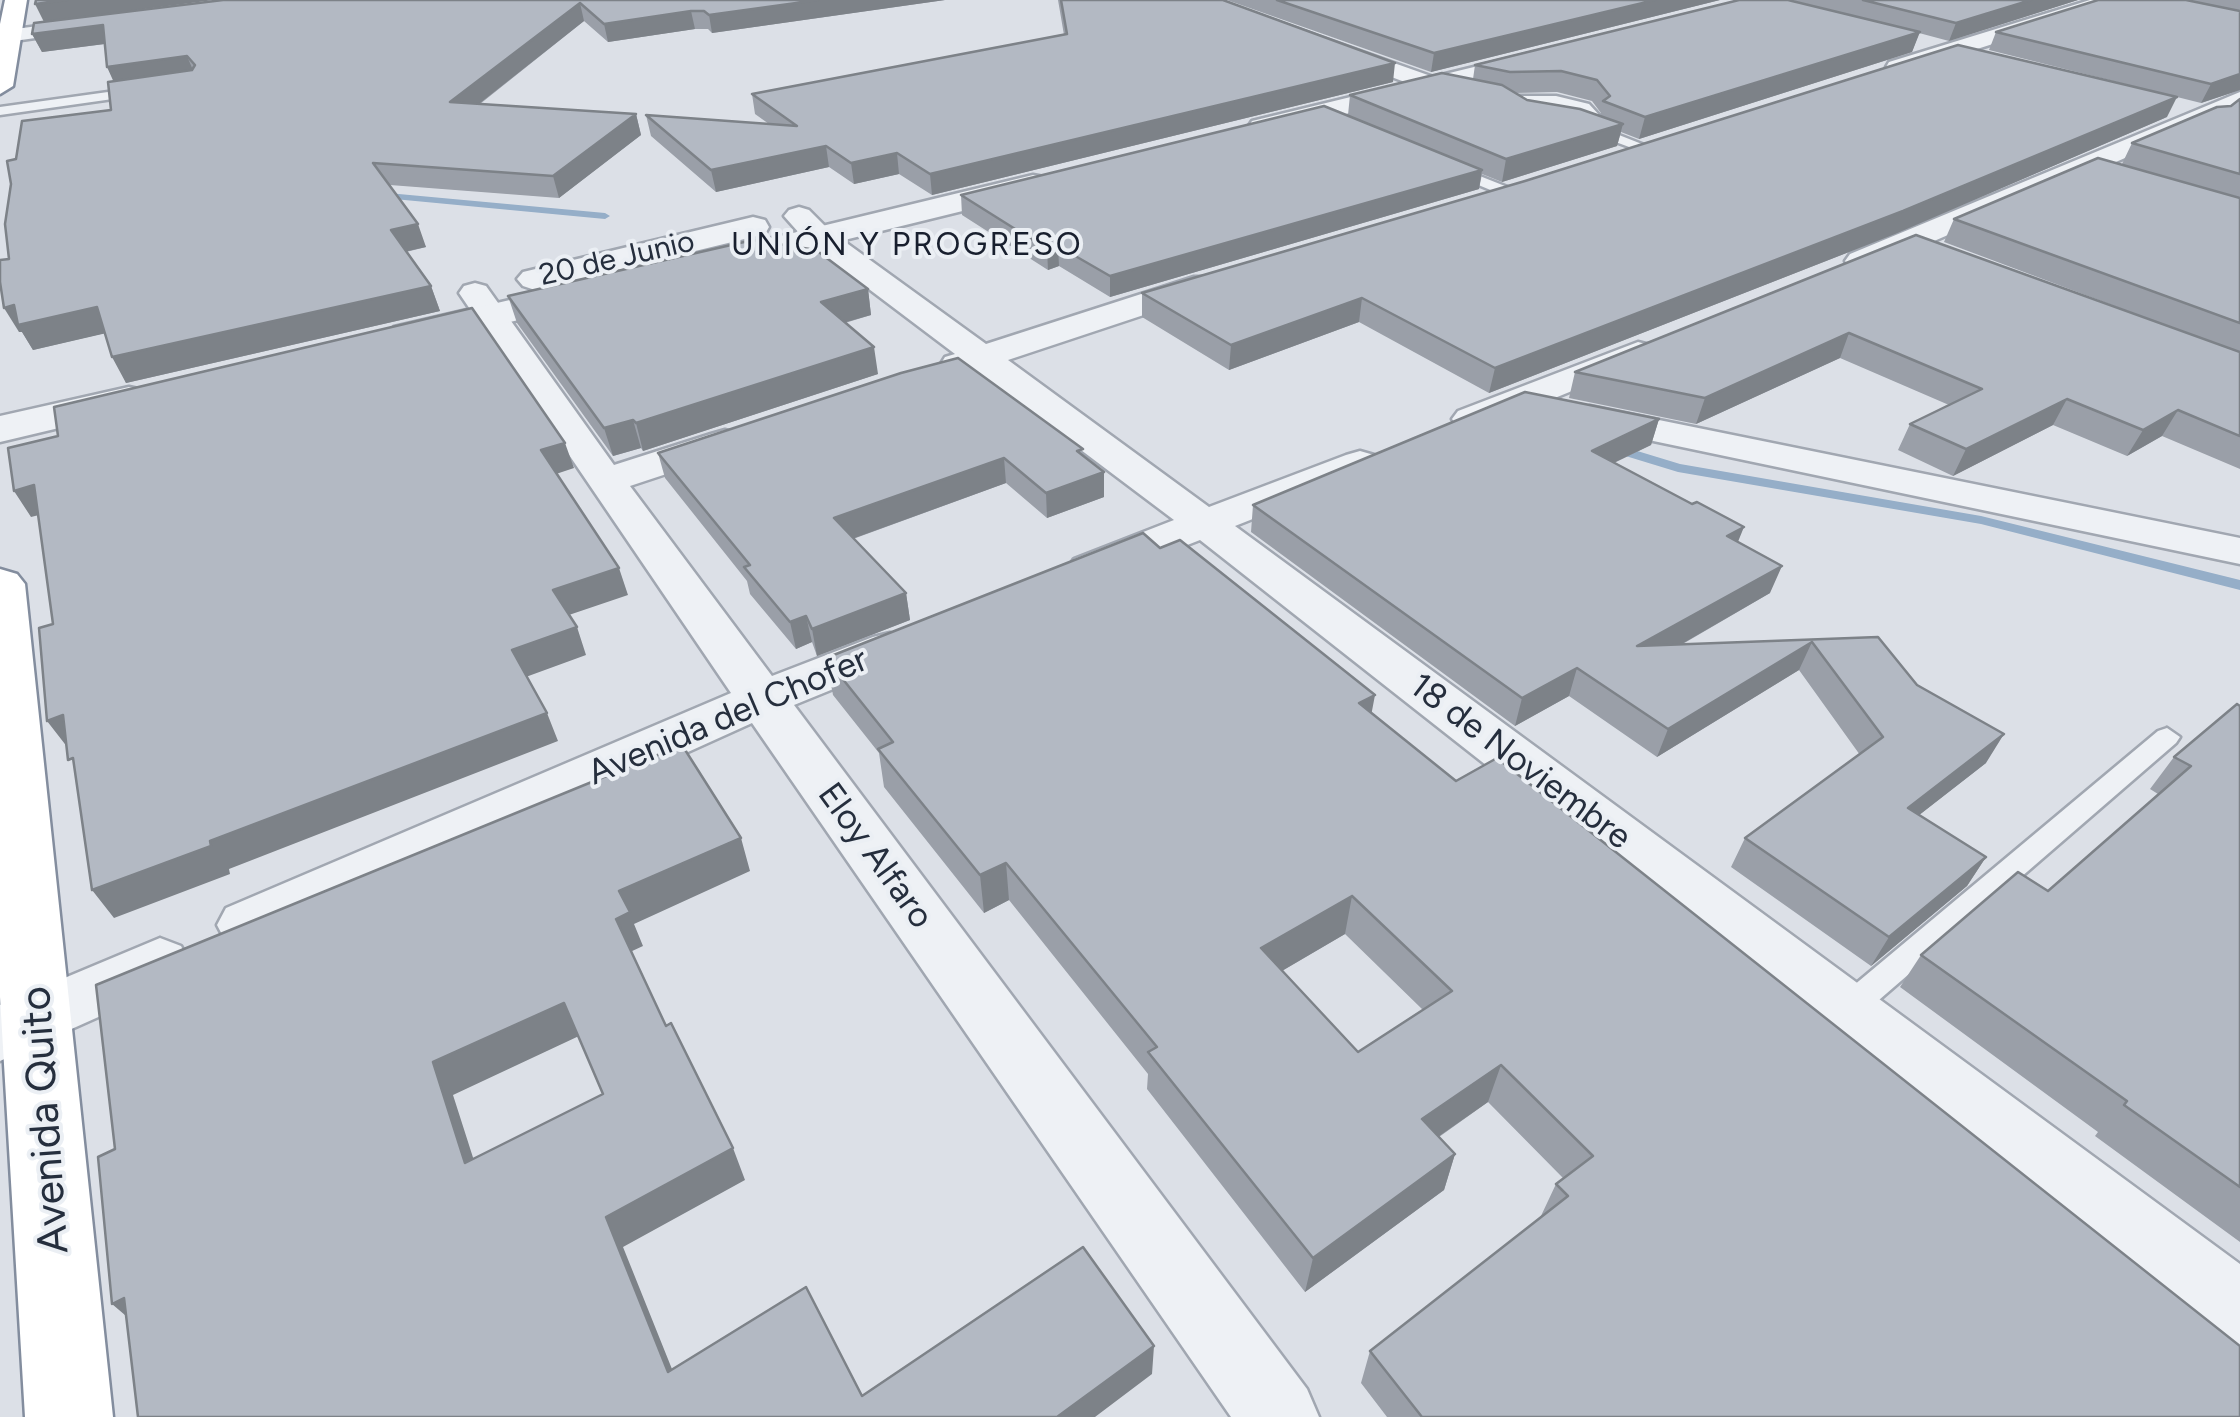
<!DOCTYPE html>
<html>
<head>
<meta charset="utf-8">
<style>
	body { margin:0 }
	canvas { display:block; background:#dce0e7 }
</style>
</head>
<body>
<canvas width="2240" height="1417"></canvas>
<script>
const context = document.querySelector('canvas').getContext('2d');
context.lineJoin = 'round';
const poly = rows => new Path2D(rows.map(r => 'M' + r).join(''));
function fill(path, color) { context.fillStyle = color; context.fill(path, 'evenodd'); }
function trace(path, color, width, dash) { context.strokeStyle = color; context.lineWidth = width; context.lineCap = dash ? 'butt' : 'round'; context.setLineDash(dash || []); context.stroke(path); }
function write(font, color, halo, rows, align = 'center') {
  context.font = font + ' Figtree,sans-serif'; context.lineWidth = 8; context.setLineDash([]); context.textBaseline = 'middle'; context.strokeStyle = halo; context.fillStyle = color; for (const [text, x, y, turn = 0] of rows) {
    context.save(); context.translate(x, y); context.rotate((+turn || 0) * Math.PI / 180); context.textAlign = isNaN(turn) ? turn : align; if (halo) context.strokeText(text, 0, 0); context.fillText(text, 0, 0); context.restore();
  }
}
const stream = poly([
	[377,192,605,213,610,216,605,219,373,197,373,193,377,192],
	[1611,443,1680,464,1981,516,2240,580,2240,590,1981,524,1678,472,1606,450,1606,444,1611,443]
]);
const service = poly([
	[144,87,148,94,0,115,0,107,144,87],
	[1503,96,1556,96,1589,104,1601,117,1591,124,1652,148,1640,151,1575,127,1575,121,1587,116,1581,110,1556,104,1499,103,1503,96],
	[1452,165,1515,190,1517,193,1505,196,1447,172,1445,169,1452,165],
	[2167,728,2180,737,2176,743,1857,1019,1846,1023,1835,1019,1830,1010,1835,1001,2158,731,2167,728]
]);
const minor = poly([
	[1187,0,1216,0,1442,80,1446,85,1442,90,1426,90,1187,0],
	[2090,0,2121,0,2118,4,1905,72,1889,72,1886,67,1889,62,2090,0],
	[99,18,110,24,106,28,0,43,0,31,99,18],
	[2240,92,2240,108,1872,268,1850,268,1845,261,1850,254,2240,92],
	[799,207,809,210,830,231,986,344,1194,277,1216,277,1221,284,1216,291,1008,360,1209,507,1346,455,1360,451,1374,455,1380,463,1374,471,1235,526,2240,1264,2240,1348,2213,1337,1200,540,1106,577,1090,581,1074,577,1068,568,1074,559,1174,520,976,371,958,376,945,373,940,365,945,357,955,354,808,243,784,216,789,210,799,207],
	[475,283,486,286,614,465,711,434,725,430,739,434,744,442,739,450,630,486,772,676,873,637,890,633,907,637,914,648,907,659,794,705,1307,1389,1319,1417,1231,1417,752,723,268,942,247,948,226,942,217,925,226,908,731,693,459,293,464,286,475,283],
	[1638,342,1650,345,1655,352,1650,359,1484,427,1471,430,1458,427,1452,419,1458,411,1638,342],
	[1590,406,2240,538,2240,564,1577,425,1571,417,1577,409,1590,406],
	[160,938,181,946,190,963,181,980,0,1061,0,1005,160,938]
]);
const tertiary = poly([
	[1548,49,1557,51,1560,56,1557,61,1262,135,1248,127,1252,121,1548,49],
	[1033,175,1044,177,1048,184,1044,191,714,272,702,269,697,262,702,255,1033,175],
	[753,217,765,220,769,227,765,234,535,290,523,286,517,279,523,272,753,217],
	[587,282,600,285,605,293,600,301,407,346,394,343,388,335,394,327,587,282],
	[129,387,143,390,149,399,143,408,0,442,0,416,129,387]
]);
const trunk = poly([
	[5,0,27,0,13,86,0,94,0,24,5,0],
	[0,569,17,574,25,584,113,1417,25,1417,0,997,0,569]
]);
const wall = poly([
	[223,0,945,0,712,33,708,29,695,29,608,42,584,21,480,104,636,114,641,135,559,198,390,185,426,247,406,252,431,286,440,311,126,383,105,333,33,350,22,332,19,332,9,259,16,159,111,110,114,81,105,44,42,52,32,34],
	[1058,0,1223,0,1393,82,932,195,899,174,854,184,829,167,716,192,651,136,646,115,769,124,755,114,752,94,1064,35],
	[1227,0,1720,0,1431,72],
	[1791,0,2078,0,1949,41,1919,33,1912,52,1639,139,1621,132,1617,146,1502,182,1482,174,1479,189,1110,297,1059,266,1048,270,962,215,961,195,1348,115,1350,95,1473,79,1475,65,1846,14],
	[1557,92,1592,101,1601,113,1600,116,1527,100,1515,93],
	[2188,0,2240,0,2240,11],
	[1996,32,2240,90,2201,103,1989,50],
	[2240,99,2240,469,2162,436,2127,456,2053,425,1953,476,1898,450,1910,424,1949,405,1840,358,1696,424,1569,398,1575,372,1916,235,2152,320,1944,242,1954,219,2122,164,2132,143,2231,106],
	[2167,117,1895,234,1489,393,1359,322,1229,370,1142,317,1142,293],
	[868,289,871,315,845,323,878,374,643,451,641,448,613,456,517,323,508,296],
	[1659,419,1651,445,1614,463,1738,542,1770,593,1681,645,1878,637,1917,685,1986,763,1919,815,1986,857,1967,886,1871,966,1731,867,1745,838,1860,755,1799,670,1657,757,1569,696,1515,726,1251,532,1253,505],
	[658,453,1083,456,1104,472,1104,497,1047,518,1006,483,853,539,906,593,910,620,817,656,812,642,796,649,750,594,747,581,665,478],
	[826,658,1372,713,2240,1417,1387,1417,1361,1383,1370,1351,1540,1218,1556,1184,1563,1178,1488,1102,1439,1137,1455,1154,1444,1190,1305,1292,1147,1089,1148,1074,1009,900,984,913,884,787,879,753,833,695],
	[1345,934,1423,1010,1358,1052,1282,971],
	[2240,706,2240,1242,2095,1136,2098,1132,1900,987,1921,955,2048,891,2158,794,2150,789,2174,757]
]);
const shadedWall = poly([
	[67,0,214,0,44,22,35,4],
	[818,0,945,0,712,33,709,15],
	[1655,0,1720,0,1431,72,1434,53],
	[2031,0,2078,0,1949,41,1956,23],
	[580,3,584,21,456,122,450,102],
	[691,11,695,29,608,42,604,24],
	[103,25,112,43,42,52,32,34],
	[1920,32,1912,52,1639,139,1645,117],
	[187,56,195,75,116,87,107,67],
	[1395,63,1393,82,932,195,930,174],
	[2240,74,2240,90,2201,103,2211,84],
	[2177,97,2167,117,1895,234,1489,393,1495,368],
	[636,114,641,135,559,198,553,176],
	[1623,124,1617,146,1502,182,1506,159],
	[826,146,829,167,716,192,711,170],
	[897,153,899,174,854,184,851,163],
	[1482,170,1479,189,1110,297,1110,276],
	[418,224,426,247,399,253,391,230],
	[1058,246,1059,266,1048,270,1047,249],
	[431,286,440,311,126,383,112,357],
	[868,289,871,315,825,328,821,302],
	[1362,298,1359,322,1229,370,1231,345],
	[14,305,97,307,111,332,33,350,22,332,19,332,4,308],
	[1849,333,1840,358,1696,424,1705,398],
	[874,347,878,374,643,451,636,423],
	[2067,399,2053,425,1953,476,1966,449],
	[2178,410,2162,436,2127,456,2143,430],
	[1659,419,1651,445,1584,477,1592,451],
	[633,420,641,448,613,456,604,428],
	[565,443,574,468,550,476,541,450],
	[1004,458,1006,483,838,544,834,518],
	[1104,472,1104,497,1047,518,1046,493],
	[34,485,51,512,31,517,14,491],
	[1744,527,1733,554,1727,536],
	[1782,566,1770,593,1628,675,1637,646],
	[619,568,628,595,563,617,553,590],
	[906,593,910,620,817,656,812,629],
	[806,616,812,642,796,649,790,622],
	[577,627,586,655,523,678,512,650],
	[1812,642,1799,670,1657,757,1668,729],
	[1577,668,1569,696,1515,726,1522,698],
	[1375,695,1368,732,1359,703],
	[547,713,558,741,229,869,230,874,114,918,92,890,210,841],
	[63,715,68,748,47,721],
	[2004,734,1986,763,1891,837,1908,808],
	[741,838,750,871,634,924,643,946,630,952,616,919,619,891],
	[1986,857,1967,886,1871,966,1889,937],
	[1006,863,1009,900,984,913,980,875],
	[1352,896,1345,934,1256,986,1261,948],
	[564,1003,579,1036,453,1095,485,1195,465,1163,433,1062],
	[1501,1065,1488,1102,1412,1155,1422,1119],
	[733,1148,745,1180,623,1247,684,1399,668,1372,606,1217],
	[1455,1154,1444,1190,1305,1292,1313,1258],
	[124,1298,146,1333,112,1304],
	[1154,1346,1152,1374,1095,1417,1057,1417]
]);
const building = poly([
	[36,0,67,0,35,4,36,0],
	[223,0,818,0,709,15,704,11,691,11,604,24,580,3,450,102,636,114,553,176,373,163,418,224,391,230,431,286,112,357,97,307,18,325,14,305,4,308,0,282,0,260,9,259,5,224,11,184,7,161,16,159,22,121,111,110,108,82,192,70,195,65,187,56,107,67,103,25,32,34,34,23,223,0],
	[1061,0,1223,0,1395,63,930,174,897,153,851,163,826,146,711,170,646,115,797,126,752,94,1067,34,1061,0],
	[1277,0,1655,0,1434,53,1277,0],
	[1739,0,1788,0,1920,32,1645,117,1603,101,1610,96,1597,80,1561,71,1510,72,1475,65,1739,0],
	[1863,0,2031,0,1956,23,1863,0],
	[2098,0,2186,0,2240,11,2240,74,2211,84,1996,32,2098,0],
	[1958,45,2177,97,1903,211,1495,368,1362,298,1231,345,1142,293,1525,181,1958,45],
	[1442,73,1502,85,1527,100,1580,109,1623,124,1506,159,1350,95,1442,73],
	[2240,99,2240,174,2132,143,2217,107,2231,106,2240,99],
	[1324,106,1482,170,1110,276,1058,246,1047,249,961,195,1324,106],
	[2098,158,2240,198,2240,323,1954,219,2098,158],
	[1916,235,2240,352,2240,436,2178,410,2143,430,2067,399,1966,449,1910,424,1982,389,1849,333,1705,398,1575,372,1916,235],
	[753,240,816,250,868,289,821,302,874,347,636,423,633,420,604,428,508,296,753,240],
	[472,308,565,443,541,450,619,568,553,590,577,627,512,650,547,713,210,841,211,846,92,890,73,758,68,760,63,715,47,721,39,628,53,624,34,485,14,491,8,448,58,436,54,407,472,308],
	[958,358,1083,449,1077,451,1104,472,1046,493,1004,458,834,518,906,593,812,629,806,616,790,622,744,567,750,565,658,453,901,373,958,358],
	[1525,392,1659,419,1592,451,1692,504,1697,502,1744,527,1727,536,1782,566,1637,646,1878,637,1917,685,2004,734,1908,808,1986,857,1889,937,1745,838,1883,737,1812,642,1668,729,1577,668,1522,698,1253,505,1525,392],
	[1143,533,1160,548,1180,540,1375,695,1359,703,1456,781,1497,758,2240,1346,2240,1417,1422,1417,1370,1351,1568,1196,1556,1184,1593,1156,1501,1065,1422,1119,1455,1154,1313,1258,1148,1052,1157,1047,1006,863,980,875,878,749,893,742,826,658,1143,533],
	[1352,896,1452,991,1358,1052,1261,948,1352,896],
	[2237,704,2240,706,2240,1187,2124,1105,2127,1101,1921,955,2018,872,2048,891,2191,766,2174,757,2237,704],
	[682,745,741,838,619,891,630,912,616,919,666,1026,671,1023,733,1148,606,1217,668,1372,806,1287,862,1396,1083,1247,1154,1346,1057,1417,138,1417,124,1298,112,1304,98,1157,115,1149,96,985,682,745],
	[564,1003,603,1094,465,1163,433,1062,564,1003]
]);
const farStreetnames = [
	["20 de Junio",617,259,-13]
];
const farQuarternames = [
	["UNIÓN Y PROGRESO",907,246]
];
const streetNames = [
	["Avenida del Chofer",728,717,-23],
	["18 de Noviembre",1520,762,37],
	["Eloy Alfaro",875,856,54]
];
const nearStreetnames = [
	["Avenida Quito",46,1120,-94]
];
fill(stream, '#95aec8');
trace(service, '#a1a7b1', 5);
trace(minor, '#a1a7b1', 5);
trace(tertiary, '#a1a7b1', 5);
trace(trunk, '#838d9e', 5);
fill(service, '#eef1f5');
fill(minor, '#eef1f5');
fill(tertiary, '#eef1f5');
fill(trunk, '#fff');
fill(wall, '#9a9fa8');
fill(shadedWall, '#7d8288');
fill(building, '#b3b9c3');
trace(building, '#7d8288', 2.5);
write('30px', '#252e3d', '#ebeff4', farStreetnames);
context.letterSpacing = '2.5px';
write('32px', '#181f2e', '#ebeff4', farQuarternames);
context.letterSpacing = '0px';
write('35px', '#252e3d', '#ebeff4', streetNames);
write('42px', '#252e3d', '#ebeff4', nearStreetnames);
</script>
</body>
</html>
